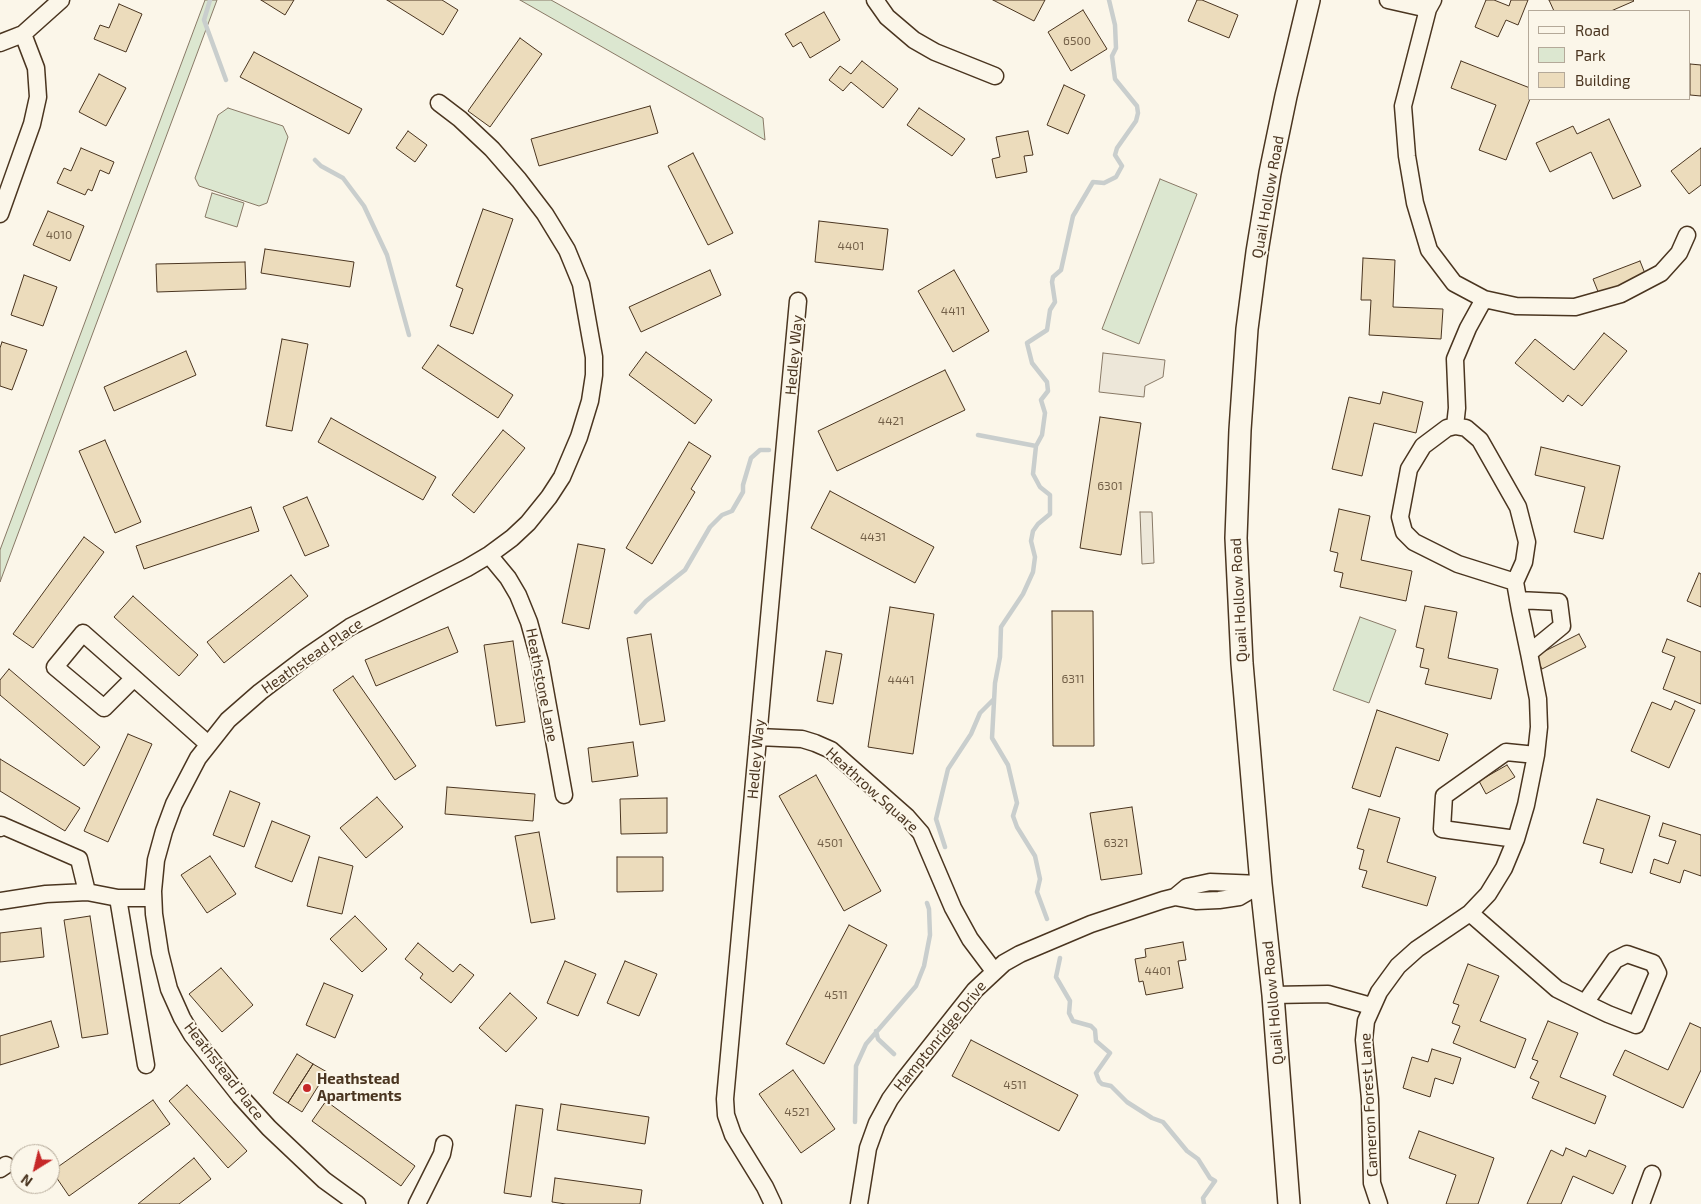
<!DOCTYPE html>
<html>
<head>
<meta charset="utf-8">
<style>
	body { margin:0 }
	#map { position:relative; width:1701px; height:1204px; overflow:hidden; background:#fbf6e9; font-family:"Exo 2",sans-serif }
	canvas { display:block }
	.legend { position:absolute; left:1528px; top:10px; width:162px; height:90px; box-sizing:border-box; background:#fbf6e9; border:1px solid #b4a999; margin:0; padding:6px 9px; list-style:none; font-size:15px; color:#4a3520 }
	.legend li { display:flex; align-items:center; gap:10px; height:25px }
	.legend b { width:25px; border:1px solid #b4a999 }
	.north { position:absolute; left:10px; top:1144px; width:50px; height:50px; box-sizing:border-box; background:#fbf6e9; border:1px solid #b4a999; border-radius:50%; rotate:216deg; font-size:14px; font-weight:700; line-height:20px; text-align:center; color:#4a3520 }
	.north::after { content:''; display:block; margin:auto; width:18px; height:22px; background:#c62828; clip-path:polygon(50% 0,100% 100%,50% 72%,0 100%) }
</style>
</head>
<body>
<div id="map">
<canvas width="1701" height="1204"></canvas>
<ul class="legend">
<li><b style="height:6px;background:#fbf6e9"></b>Road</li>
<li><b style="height:14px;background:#dce7d0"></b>Park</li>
<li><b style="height:14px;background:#ecdcbc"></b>Building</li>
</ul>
<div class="north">N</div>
</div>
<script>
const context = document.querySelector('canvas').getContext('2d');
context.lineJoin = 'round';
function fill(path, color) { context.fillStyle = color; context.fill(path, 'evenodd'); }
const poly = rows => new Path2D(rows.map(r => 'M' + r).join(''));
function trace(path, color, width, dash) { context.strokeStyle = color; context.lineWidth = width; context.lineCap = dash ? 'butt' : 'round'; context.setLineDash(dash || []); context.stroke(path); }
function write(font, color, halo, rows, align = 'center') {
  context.font = font + ' "Exo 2",sans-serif'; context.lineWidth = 4; context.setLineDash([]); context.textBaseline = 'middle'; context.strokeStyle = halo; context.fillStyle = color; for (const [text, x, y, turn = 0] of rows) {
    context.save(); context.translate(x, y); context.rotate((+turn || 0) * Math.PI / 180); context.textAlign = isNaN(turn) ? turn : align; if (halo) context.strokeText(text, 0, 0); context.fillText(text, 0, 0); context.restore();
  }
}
const green = poly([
	[205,0,217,0,0,582,0,550,205,0],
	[520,0,551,0,763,118,765,140,520,0],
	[228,108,283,126,288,137,267,203,259,206,199,186,195,178,218,115,228,108],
	[1160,179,1197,194,1139,344,1102,329,1160,179],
	[212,193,244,203,237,227,205,217,212,193],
	[1360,617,1396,630,1369,703,1333,690,1360,617]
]);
const parking = poly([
	[1103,353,1165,360,1163,377,1145,386,1144,397,1099,392,1103,353],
	[1140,512,1152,512,1154,563,1142,564,1140,512]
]);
const stream = poly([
	[210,0,204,20,226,80],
	[315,160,321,166,343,178,364,206,387,255,409,335],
	[978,435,1036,446],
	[636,612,646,601,685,570,710,527,722,515,732,511,743,492,743,485,751,458,760,450,769,450],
	[945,847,936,819,948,769,971,734,980,713,994,699],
	[1047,919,1037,892,1040,879,1035,856,1017,827,1013,816,1017,803,1008,765,992,738,995,683,1000,657,1001,627,1023,594,1033,572,1035,557,1031,541,1033,531,1038,524,1050,514,1050,495,1040,487,1033,474,1036,446,1042,435,1045,413,1041,400,1048,391,1047,382,1032,363,1027,343,1047,330,1050,310,1055,302,1052,282,1053,277,1061,270,1073,216,1093,182,1104,183,1116,177,1122,166,1115,155,1117,148,1136,121,1138,113,1137,106,1115,79,1112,56,1116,48,1115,25,1109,0],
	[1060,958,1056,977,1070,1001,1069,1013,1073,1021,1091,1026,1095,1030,1096,1041,1110,1053,1096,1073,1099,1081,1102,1084,1111,1086,1127,1102,1152,1118,1163,1122,1187,1151,1198,1159,1210,1178,1215,1181,1203,1198,1204,1204],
	[876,1031,878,1039,894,1054],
	[855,1122,856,1066,866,1044,916,986,924,966,930,935,929,909,927,903]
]);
const building = poly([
	[261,0,294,0,285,15,261,0],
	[387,0,442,0,458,10,443,35,387,0],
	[993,0,1045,0,1034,21,993,0],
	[1197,0,1202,0,1238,15,1229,38,1188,21,1197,0],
	[1486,0,1494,0,1509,6,1511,0,1528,0,1518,25,1506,20,1498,37,1475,27,1486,0],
	[1549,0,1633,0,1634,1,1611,11,1554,11,1549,0],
	[119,4,142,14,126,52,94,39,100,25,109,28,119,4],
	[1083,10,1107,49,1071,71,1048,32,1083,10],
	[824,12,840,40,810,58,801,42,793,47,785,34,824,12],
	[520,38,542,54,490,127,468,111,520,38],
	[254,52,362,109,349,134,240,77,254,52],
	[862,61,898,89,883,108,851,82,843,91,829,80,840,66,851,74,862,61],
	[1461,61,1530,88,1530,99,1506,160,1479,150,1496,105,1451,88,1461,61],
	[1690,64,1701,65,1701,96,1690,95,1690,64],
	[99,74,126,88,106,126,79,112,99,74],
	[1064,85,1085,95,1068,134,1047,125,1064,85],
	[650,106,658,133,539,166,531,139,650,106],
	[919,108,965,139,952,156,907,125,919,108],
	[1609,119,1641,186,1613,199,1591,152,1550,172,1536,143,1573,126,1577,134,1609,119],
	[408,131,427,145,415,162,396,148,408,131],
	[1028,131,1033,155,1024,156,1027,172,996,178,992,159,1000,157,996,137,1028,131],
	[81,148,114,162,109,174,100,170,92,191,88,189,85,195,57,183,64,168,71,171,81,148],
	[1701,148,1701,185,1689,194,1671,171,1701,148],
	[693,153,733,233,708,245,668,166,693,153],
	[483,209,513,219,473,334,450,326,463,289,456,286,483,209],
	[48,211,84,226,70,261,33,245,48,211],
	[819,221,888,229,883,270,815,262,819,221],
	[265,249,354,262,350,287,261,273,265,249],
	[1363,258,1395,260,1393,307,1443,309,1441,339,1369,335,1371,300,1361,300,1363,258],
	[1640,261,1646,276,1599,294,1593,279,1640,261],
	[245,262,246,289,157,292,156,264,245,262],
	[710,270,721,295,641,332,629,307,710,270],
	[954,270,989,331,953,352,918,291,954,270],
	[24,275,57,287,43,326,11,315,24,275],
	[1604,333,1627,351,1582,406,1568,395,1563,402,1515,363,1535,339,1574,370,1604,333],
	[282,339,308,344,292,431,266,426,282,339],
	[2,342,27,350,12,390,0,386,0,348,2,342],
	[438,345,513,395,498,418,422,368,438,345],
	[186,351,196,375,114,411,104,387,186,351],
	[646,352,712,400,695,424,629,375,646,352],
	[945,370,965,410,837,471,818,431,945,370],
	[1383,392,1423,402,1416,433,1374,423,1362,476,1332,469,1349,397,1380,404,1383,392],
	[1100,417,1141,423,1121,555,1080,548,1100,417],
	[331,418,436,477,423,500,318,442,331,418],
	[503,430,525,448,474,513,452,495,503,430],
	[105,440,141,522,115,533,79,451,105,440],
	[689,442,711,456,691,489,695,492,652,564,626,548,689,442],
	[1541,447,1620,466,1603,539,1574,532,1585,487,1535,475,1541,447],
	[830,491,934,547,915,583,811,528,830,491],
	[307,497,329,546,305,556,283,507,307,497],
	[251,507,259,531,144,569,136,546,251,507],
	[1339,509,1370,516,1361,560,1412,571,1406,601,1340,587,1343,573,1334,571,1338,553,1330,551,1339,509],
	[84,537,104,552,33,648,13,634,84,537],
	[578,544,605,549,589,629,562,623,578,544],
	[1699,573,1701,574,1701,607,1687,601,1699,573],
	[291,575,308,596,224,663,207,642,291,575],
	[133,596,198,655,179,676,114,617,133,596],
	[1425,606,1457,612,1448,658,1498,669,1491,699,1425,684,1429,669,1420,667,1424,649,1416,647,1425,606],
	[890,607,934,614,913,754,868,747,890,607],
	[1052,611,1093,611,1094,746,1053,746,1052,611],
	[448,627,458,652,376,686,365,660,448,627],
	[651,634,665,721,640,725,627,638,651,634],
	[1579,634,1586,647,1542,669,1535,656,1579,634],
	[1667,639,1701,652,1701,704,1663,689,1675,657,1662,652,1667,639],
	[513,641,525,722,496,726,484,645,513,641],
	[826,651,842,654,833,704,817,701,826,651],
	[9,669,100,747,84,766,0,695,0,680,9,669],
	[353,676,416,766,395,780,333,690,353,676],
	[1675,701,1695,710,1669,768,1631,751,1652,702,1671,710,1675,701],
	[1377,710,1448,734,1439,761,1396,747,1380,797,1352,788,1377,710],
	[128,734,152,744,108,842,84,831,128,734],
	[633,742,638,776,592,782,588,748,633,742],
	[0,759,80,808,65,831,0,791,0,759],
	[1507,765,1515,777,1486,794,1479,781,1507,765],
	[816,775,881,891,844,911,779,796,816,775],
	[447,787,535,794,533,821,445,814,447,787],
	[230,791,260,803,244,847,213,835,230,791],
	[377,797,403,827,366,858,340,828,377,797],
	[667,798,667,833,621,834,620,799,667,798],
	[1597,799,1650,816,1632,873,1600,863,1604,849,1583,843,1597,799],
	[1132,807,1142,874,1101,880,1090,813,1132,807],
	[1369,809,1400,818,1387,862,1436,877,1427,906,1362,887,1367,871,1359,869,1364,850,1357,848,1369,809],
	[272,821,310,836,292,882,255,867,272,821],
	[1663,823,1701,835,1701,876,1684,870,1680,883,1650,873,1654,859,1668,864,1676,841,1659,836,1663,823],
	[539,832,555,919,531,923,515,836,539,832],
	[210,856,236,894,207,913,181,875,210,856],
	[319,857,353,866,342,914,307,906,319,857],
	[617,857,663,857,663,891,617,892,617,857],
	[90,916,108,1034,82,1038,64,920,90,916],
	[355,916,387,949,362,972,330,939,355,916],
	[849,925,887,945,824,1064,786,1044,849,925],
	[41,928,44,957,0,962,0,933,41,928],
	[1183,942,1186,960,1178,961,1183,988,1146,995,1143,981,1139,982,1135,959,1146,957,1145,949,1183,942],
	[418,943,453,972,460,964,474,975,451,1003,420,978,423,974,405,959,418,943],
	[565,961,596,974,578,1016,547,1003,565,961],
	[625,961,657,974,639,1016,607,1003,625,961],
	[1468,964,1499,976,1480,1021,1526,1039,1515,1068,1453,1043,1460,1026,1452,1023,1459,1005,1453,1003,1468,964],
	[221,968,253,1005,222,1032,189,994,221,968],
	[324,983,353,995,335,1038,306,1025,324,983],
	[510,993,537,1018,506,1052,479,1028,510,993],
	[51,1021,59,1047,0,1065,0,1036,51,1021],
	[1548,1021,1578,1033,1560,1077,1606,1096,1595,1124,1532,1098,1539,1082,1530,1078,1538,1061,1532,1059,1548,1021],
	[1690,1023,1701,1028,1701,1070,1683,1108,1613,1075,1625,1050,1668,1070,1690,1023],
	[971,1040,1078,1095,1059,1131,952,1076,971,1040],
	[1432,1049,1461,1058,1453,1084,1435,1078,1430,1097,1403,1088,1412,1057,1428,1062,1432,1049],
	[297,1054,313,1064,288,1103,273,1093,297,1054],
	[313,1064,327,1072,302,1112,288,1103,313,1064],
	[793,1070,835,1129,801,1153,759,1094,793,1070],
	[187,1085,247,1151,228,1168,169,1101,187,1085],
	[153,1100,170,1124,69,1196,52,1171,153,1100],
	[326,1101,415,1166,401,1186,312,1121,326,1101],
	[561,1104,649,1117,645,1144,557,1130,561,1104],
	[516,1105,543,1109,531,1197,504,1193,516,1105],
	[1419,1131,1494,1158,1478,1204,1446,1204,1456,1175,1409,1158,1419,1131],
	[1566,1148,1586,1157,1589,1150,1626,1166,1613,1194,1573,1176,1561,1204,1527,1204,1551,1150,1563,1156,1566,1148],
	[194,1158,211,1179,179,1204,138,1204,194,1158],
	[555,1178,642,1190,640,1204,566,1204,552,1202,555,1178]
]);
const minor = poly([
	[875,0,887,17,914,40,935,52,995,76],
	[1388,0,1428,9],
	[1433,0,1428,9,1403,106,1407,156,1415,203,1429,250,1454,283,1484,299,1516,306,1575,307,1621,294,1661,273,1679,253,1687,235],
	[0,43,23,34,61,0],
	[0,214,32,124,38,97,36,68,23,34],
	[1455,426,1457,408,1455,359,1468,328,1484,299],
	[489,555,508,578,518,595,529,622,540,662,564,795],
	[1515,582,1458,564,1414,542,1404,532,1400,517,1409,469,1423,446,1447,428,1455,426,1466,428,1480,440,1518,507,1527,542,1524,562,1515,582,1520,610,1529,653,1562,626,1559,602,1518,600],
	[134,678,104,708,55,667,83,633,134,678,208,744],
	[758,737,802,739,815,743,831,750,907,817,921,833,953,908,970,939,994,971],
	[0,828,1,825,79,859,87,892],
	[1516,839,1442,829,1444,796,1506,752,1536,755],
	[1175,897,1187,887,1210,882,1261,884],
	[118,898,146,1065],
	[0,901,46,894,87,892,118,898,153,898],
	[1470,913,1557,989,1585,1003,1608,1014,1636,1025,1658,973,1653,963,1627,954,1615,960,1585,1003],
	[1273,995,1328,994,1371,1006],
	[0,1169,6,1165],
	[357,1204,324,1180,269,1128,240,1096,192,1035,182,1018,169,989,160,953,154,914,153,891,156,860,164,831,174,804,198,758,228,720,260,692,306,657,350,627,467,568,489,555,512,538,528,523,549,497,562,477,579,437,590,401,594,375,594,357,581,284,567,250,545,214,519,180,492,149,460,119,439,103],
	[417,1204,442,1154,444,1144],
	[773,1204,765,1187,733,1135,726,1115,725,1099,798,301],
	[859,1204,868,1148,877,1123,890,1099,903,1081,975,990,1004,963,1020,954,1091,924,1163,900,1175,897,1196,901,1219,900,1239,897,1261,884],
	[1379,1204,1372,1183,1370,1099,1364,1040,1366,1021,1379,992,1398,966,1417,949,1470,913,1488,894,1504,868,1516,839,1526,805,1536,755,1539,727,1538,699,1529,653],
	[1641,1204,1652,1174]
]);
const major = poly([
	[1289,1204,1273,995,1261,884,1242,663,1236,538,1240,430,1247,329,1257,252,1270,173,1286,96,1309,0]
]);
const markers = [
	[307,1088,5,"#c62828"]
];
const numberNames = [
	["6500",1077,41],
	["4010",59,235],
	["4401",851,246],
	["4411",953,311],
	["4421",891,421],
	["6301",1110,486],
	["4431",873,537],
	["6311",1073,679],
	["4441",901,680],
	["4501",830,843],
	["6321",1116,843],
	["4401",1158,971],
	["4511",836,995],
	["4511",1015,1085],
	["4521",797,1112]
];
const streetNames = [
	["Quail Hollow Road",1268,197,-80],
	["Hedley Way",794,355,-85],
	["Quail Hollow Road",1239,600,-93],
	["Heathstead Place",312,656,-35],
	["Heathstone Lane",542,685,79],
	["Hedley Way",756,759,-85],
	["Heathrow Square",872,790,42],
	["Quail Hollow Road",1273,1003,-95],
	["Hamptonridge Drive",940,1036,-51],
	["Heathstead Place",224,1071,52],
	["Cameron Forest Lane",1369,1105,-93]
];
const poiNames = [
	["Heathstead",317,1079],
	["Apartments",317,1096]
];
fill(green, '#dce7d0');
trace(green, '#887966', 1);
fill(parking, '#ede7d9');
trace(parking, '#887966', 1);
trace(stream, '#c9cecd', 4.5);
fill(building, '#ecdcbc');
trace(building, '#4a3520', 1);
trace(minor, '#4a3520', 19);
trace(major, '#4a3520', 24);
trace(minor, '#fbf6e9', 16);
trace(major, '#fbf6e9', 21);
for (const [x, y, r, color] of markers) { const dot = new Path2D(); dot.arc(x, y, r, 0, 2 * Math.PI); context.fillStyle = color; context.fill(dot); trace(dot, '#fbf6e9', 2); }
write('12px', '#725f47', null, numberNames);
write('15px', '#4a3520', '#fbf6e9', streetNames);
write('bold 15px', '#4a3520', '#fbf6e9', poiNames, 'left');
</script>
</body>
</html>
